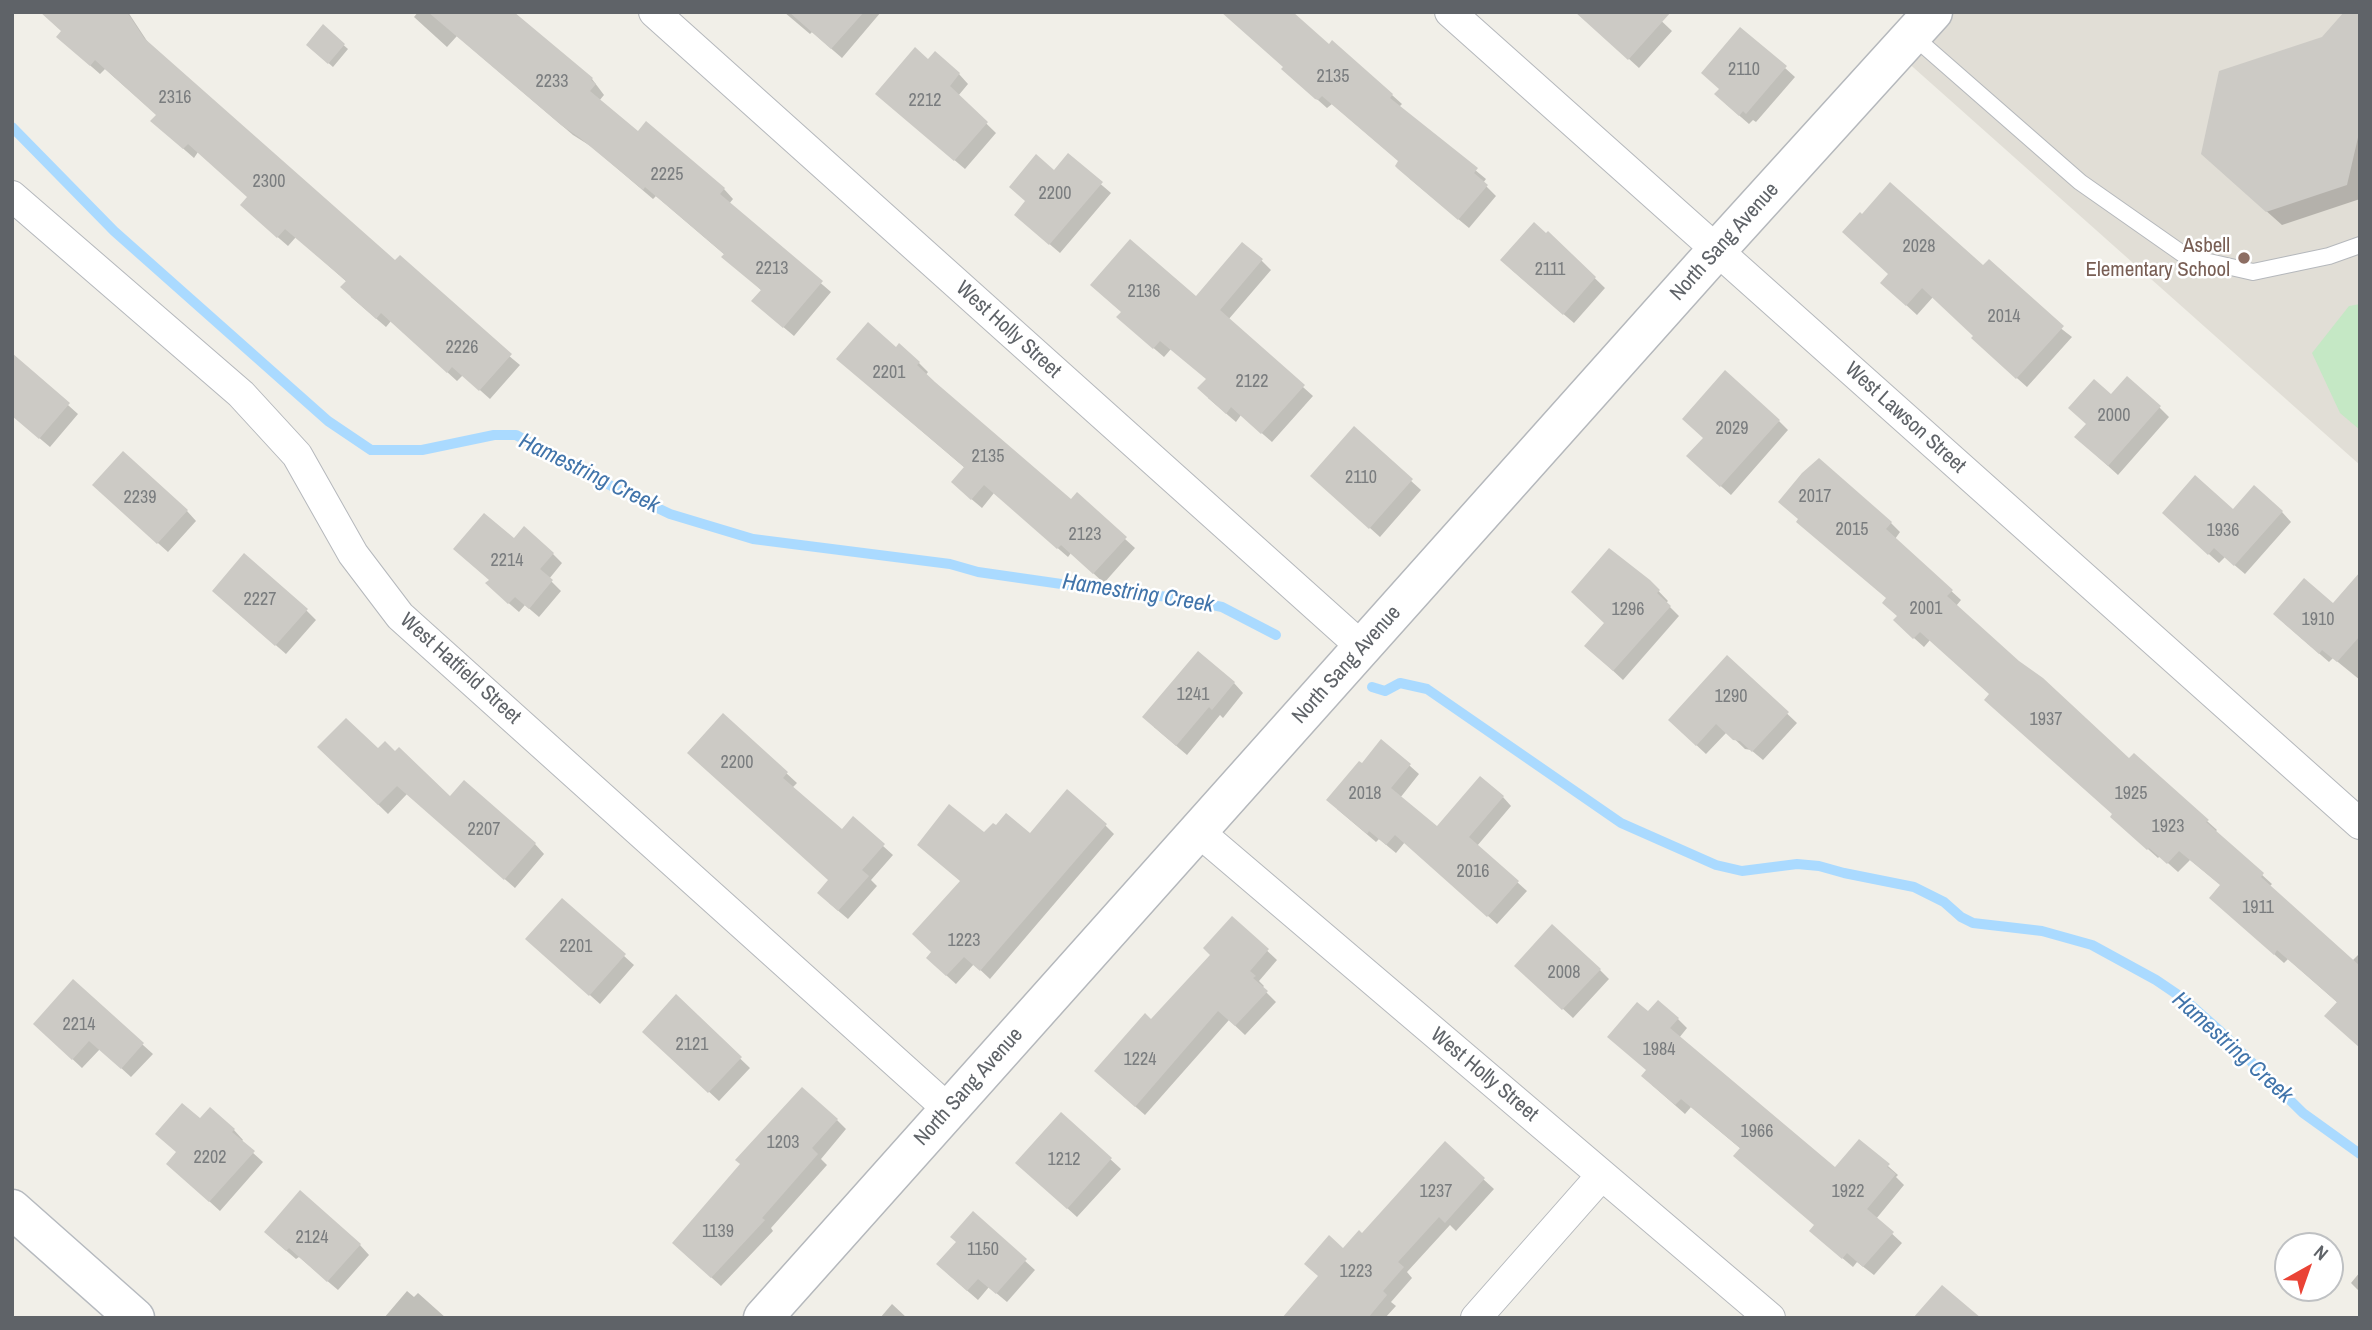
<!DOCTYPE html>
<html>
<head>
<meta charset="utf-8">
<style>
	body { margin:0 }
	#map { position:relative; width:2372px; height:1330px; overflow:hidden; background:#f1efe8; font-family:"Archivo Narrow",sans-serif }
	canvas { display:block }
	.frame { position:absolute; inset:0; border:14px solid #5f6368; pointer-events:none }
	.north { position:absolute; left:2274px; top:1232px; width:70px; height:70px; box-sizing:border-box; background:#fff; border:2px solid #bfc1c3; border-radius:50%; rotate:40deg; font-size:19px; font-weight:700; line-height:28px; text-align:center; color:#5f6368 }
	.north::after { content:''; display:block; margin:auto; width:24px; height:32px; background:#ea4335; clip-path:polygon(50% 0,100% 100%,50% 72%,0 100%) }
</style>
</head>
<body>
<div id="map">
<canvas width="2372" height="1330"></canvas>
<div class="frame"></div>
<div class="north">N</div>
</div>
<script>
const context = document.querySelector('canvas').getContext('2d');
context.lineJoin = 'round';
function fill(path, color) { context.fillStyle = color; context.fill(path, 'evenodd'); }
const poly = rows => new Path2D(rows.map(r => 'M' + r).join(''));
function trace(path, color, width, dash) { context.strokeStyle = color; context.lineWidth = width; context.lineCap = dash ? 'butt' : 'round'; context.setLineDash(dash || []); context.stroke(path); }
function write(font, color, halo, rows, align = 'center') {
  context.font = font + ' "Archivo Narrow",sans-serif'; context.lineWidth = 5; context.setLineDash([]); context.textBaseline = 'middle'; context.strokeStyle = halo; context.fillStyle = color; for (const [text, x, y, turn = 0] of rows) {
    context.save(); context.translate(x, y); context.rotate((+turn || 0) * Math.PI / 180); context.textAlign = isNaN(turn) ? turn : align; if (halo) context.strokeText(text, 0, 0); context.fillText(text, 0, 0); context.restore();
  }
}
const education = poly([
	[1933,12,2360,12,2360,465,1896,52]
]);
const green = poly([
	[2360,304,2360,430,2340,413,2312,353,2349,306]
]);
const shadow = poly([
	[41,12,128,12,151,47,396,262,520,365,490,399,463,375,457,381,391,321,386,327,351,297,347,282,296,237,288,246,251,214,249,197,198,152,194,158,162,130,158,116,105,69,100,74,68,46,63,32],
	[418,12,506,12,532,30,592,79,604,95,599,101,638,133,724,189,733,199,729,204,831,292,794,336,763,310,762,291,725,255,656,196,653,199,592,147,573,135,457,36,447,47,414,17],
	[784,12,881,12,842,58,812,32,810,34],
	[1577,12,1652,12,1672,31,1639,68],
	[2360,12,2360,199,2282,225,2218,168,2323,38],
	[323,27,348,49,333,67,308,45],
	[1329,47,1392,95,1402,104,1399,107,1486,179,1483,183,1496,196,1469,228,1410,179,1400,162,1332,104,1327,108,1293,78],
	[929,61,959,74,968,84,958,96,996,133,965,169,887,103],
	[1785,68,1795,77,1756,122,1753,120,1749,124,1726,104],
	[1068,156,1111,193,1060,253,1026,224,1055,172],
	[1548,233,1605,288,1574,323,1512,270],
	[1261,260,1271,270,1228,320,1313,396,1272,442,1241,415,1236,422,1208,398,1207,379,1171,349,1164,357,1128,326,1196,299],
	[1983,268,2072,337,2027,387,1983,348,1975,336,1933,297,1917,315,1892,292],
	[896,349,919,363,928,372,925,376,1071,501,1125,539,1135,548,1104,583,1071,553,1068,557,994,493,982,508,963,492,965,468,848,368],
	[12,355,78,414,50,447,12,415],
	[2111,397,2159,407,2169,417,2118,475,2086,446],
	[1779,421,1788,430,1731,495,1698,466],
	[1354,429,1421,490,1380,537,1322,485],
	[104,495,187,511,196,521,168,552],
	[2234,511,2282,512,2291,522,2245,574,2225,557,2219,563,2174,523],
	[1798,522,1891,523,1900,532,1895,539,1961,600,1956,606,2129,761,2207,821,2217,830,2215,832,2272,884,2269,887,2352,961,2360,953,2360,1047,2338,1003,2288,959,2284,963,2221,907,2222,886,2190,860,2178,872,2160,856,2158,858,2122,826,2114,815,1991,695,1930,640,1924,647,1905,630,1888,599],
	[514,540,553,554,562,563,549,579,561,591,539,617,525,605,519,612,497,593],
	[1649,581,1668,601,1666,603,1679,616,1623,680,1596,655],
	[224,600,306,610,316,620,286,654],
	[2285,624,2360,625,2360,680,2333,658,2329,662],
	[1727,657,1797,723,1763,760,1751,750,1745,749,1727,732,1706,754,1680,730],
	[1234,683,1243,693,1223,718,1220,715,1187,755,1154,727],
	[723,715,797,783,792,788,842,832,853,819,893,855,871,880,877,886,848,919,829,903,830,881],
	[1382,741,1419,774,1400,798,1437,829,1503,797,1511,806,1477,846,1527,891,1497,924,1405,842,1396,853,1379,839,1376,842,1337,809,1362,765],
	[319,747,378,751,451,799,535,844,544,854,515,888,407,794,388,814],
	[1105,825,1114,834,990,979,974,964,956,984,937,967,933,952,961,881,985,835,1030,836],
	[562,900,634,965,600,1004,537,948],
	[1233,919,1277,960,1259,981,1264,986,1262,988,1276,1002,1245,1035,1229,1020,1145,1115,1106,1081,1151,1021,1212,955],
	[1600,970,1609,979,1573,1018,1526,975],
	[73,982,153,1054,131,1077,100,1049,82,1068,35,1024],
	[676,997,750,1068,719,1101,654,1041],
	[1648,1014,1678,1019,1687,1028,1679,1038,1835,1170,1860,1141,1898,1175,1896,1177,1904,1185,1876,1219,1902,1243,1874,1275,1857,1262,1853,1267,1821,1240,1815,1225,1741,1149,1691,1107,1685,1114,1652,1085,1648,1071],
	[210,1110,234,1130,243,1140,241,1142,263,1162,220,1211,178,1173,200,1121],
	[1061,1114,1121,1169,1077,1217,1027,1172],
	[837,1120,846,1129,821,1159,827,1165,771,1228,773,1231,721,1286,684,1253,742,1165],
	[1445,1144,1494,1189,1456,1231,1450,1225,1407,1272,1412,1278,1391,1302,1396,1306,1385,1318,1292,1318,1344,1250,1362,1235],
	[973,1214,1035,1270,1007,1302,989,1287,978,1300,948,1274,958,1242],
	[276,1242,360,1245,369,1255,338,1290,299,1257,296,1259],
	[2360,1272,2360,1292,2351,1283],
	[407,1291,414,1297,418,1293,446,1318,384,1318],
	[892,1304,907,1318,880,1318]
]);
const stream = poly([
	[12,127,114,231,328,421,371,450,422,450,494,435,516,435,597,479,670,514,753,539,950,564,978,572,1103,590,1178,598,1222,607,1276,635],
	[1372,687,1385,691,1400,683,1427,689,1621,823,1716,865,1742,871,1797,864,1819,866,1844,873,1914,887,1944,902,1961,917,1973,923,2042,931,2092,945,2156,980,2184,999,2220,1031,2303,1113,2360,1154]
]);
const building = poly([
	[40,12,127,12,144,38,395,260,400,255,512,354,479,391,452,367,447,373,381,313,376,319,340,287,346,281,285,229,277,238,240,205,247,197,188,144,183,149,150,121,156,115,95,60,90,66,56,37,61,31],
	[428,12,514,12,593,78,591,80,596,84,590,91,638,131,646,121,725,188,720,194,823,281,783,328,751,301,761,290,721,257,724,254,645,187,643,190,580,138,561,125],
	[789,12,864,12,831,49],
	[1221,12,1293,12,1329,44,1332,40,1393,94,1390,98,1478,168,1474,173,1488,185,1458,220,1398,169,1395,166,1398,161,1322,96,1318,100,1315,99,1281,69,1283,67],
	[1575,12,1671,12,1628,60],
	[2344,12,2360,12,2360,129,2347,185,2266,212,2201,154,2219,71,2322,37],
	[323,24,345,44,328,64,306,45],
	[1740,27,1787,66,1746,114,1743,111,1739,116,1714,94,1719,89,1701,73],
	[915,47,928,59,935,51,960,73,950,86,988,122,954,161,875,94],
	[1068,153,1103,182,1049,245,1014,215,1025,201,1009,187,1036,154,1054,170],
	[1890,182,1983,265,1989,259,2064,326,2016,379,1971,338,1973,336,1922,288,1906,306,1880,283,1888,274,1842,232,1860,212,1862,214],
	[1534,222,1546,233,1548,231,1596,277,1563,315,1500,260],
	[1130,239,1196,296,1242,242,1263,259,1220,310,1305,385,1261,434,1231,407,1226,414,1197,388,1206,379,1160,341,1153,349,1116,317,1121,312,1090,285],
	[868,322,896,347,899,343,920,362,917,365,935,382,1071,499,1077,492,1127,537,1093,574,1061,545,1057,549,984,485,971,500,951,482,964,467,836,359],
	[12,353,70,403,39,439,12,416],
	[1725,370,1780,420,1720,487,1686,456,1703,438,1682,419],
	[2127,376,2161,406,2108,466,2074,437,2086,424,2068,408,2094,379,2111,394],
	[1354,426,1413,479,1369,529,1310,476],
	[123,451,188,510,157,544,92,485],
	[1819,458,1892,522,1886,529,1953,590,1947,596,2019,661,2043,678,2129,758,2134,753,2209,820,2206,822,2264,873,2261,877,2360,966,2360,1048,2324,1016,2337,1002,2277,950,2274,955,2209,898,2220,885,2179,851,2167,864,2149,848,2147,850,2110,817,2112,814,1984,700,1989,694,1920,632,1913,639,1893,620,1897,616,1882,603,1886,598,1796,522,1798,519,1778,502,1802,473],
	[2195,475,2233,509,2254,485,2283,511,2234,566,2214,548,2208,555,2162,513],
	[484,513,514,538,524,526,554,553,540,569,553,580,529,609,515,597,508,604,485,583,489,580,453,549],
	[1609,548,1650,580,1660,590,1657,593,1671,606,1613,671,1584,646,1604,623,1571,592],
	[244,553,308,609,275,646,212,591],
	[2360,572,2360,636,2337,662,2322,650,2319,654,2273,614,2304,578,2333,603],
	[1198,651,1235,682,1212,710,1209,707,1176,746,1142,717],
	[1727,655,1789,712,1752,752,1740,741,1733,740,1716,724,1696,746,1668,720],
	[723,713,788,772,783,778,842,829,853,816,885,844,862,870,869,876,838,911,817,893,828,880,687,753],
	[346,718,378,748,385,741,395,751,399,747,450,796,464,780,536,843,504,880,397,786,378,805,317,747],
	[1381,739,1411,764,1391,788,1437,826,1480,776,1504,796,1469,837,1519,881,1487,917,1395,835,1386,845,1369,831,1367,834,1326,800,1359,761,1362,763],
	[1067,789,1107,824,980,971,964,957,946,976,926,958,931,952,912,934,960,881,917,845,949,804,984,832,993,823,996,825,1006,813,1030,833],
	[562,898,626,954,589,996,525,939],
	[1232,916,1269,949,1250,971,1256,976,1253,978,1268,991,1235,1026,1218,1011,1135,1107,1094,1071,1145,1013,1151,1019,1210,955,1203,948],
	[1552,924,1601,969,1562,1010,1514,966],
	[73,979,144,1043,121,1069,89,1041,72,1060,33,1024],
	[676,994,742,1057,708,1093,642,1032],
	[1658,1000,1679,1018,1670,1028,1835,1167,1859,1139,1890,1164,1887,1167,1896,1174,1867,1209,1894,1232,1863,1267,1847,1253,1842,1259,1809,1231,1814,1225,1733,1156,1740,1148,1681,1099,1675,1105,1641,1076,1646,1070,1607,1037,1637,1002,1648,1011],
	[802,1087,838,1119,812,1148,818,1154,762,1218,765,1220,711,1278,672,1243,740,1164,735,1160],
	[182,1103,200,1118,210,1107,235,1129,232,1132,255,1151,209,1202,166,1164,176,1152,155,1134],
	[1061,1112,1112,1158,1067,1209,1015,1163],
	[1445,1141,1485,1178,1445,1223,1439,1217,1398,1262,1404,1267,1383,1291,1387,1295,1368,1318,1282,1318,1318,1276,1304,1264,1329,1235,1343,1248,1359,1230,1362,1233],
	[300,1190,361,1244,327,1282,289,1248,286,1251,264,1232],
	[973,1211,1027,1259,996,1294,978,1279,967,1291,936,1264,956,1242,950,1237],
	[1942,1285,1981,1318,1913,1318]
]);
const service = poly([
	[1912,35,2080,182,2187,257,2253,272,2329,256,2360,245]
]);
const minor = poly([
	[654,12,1363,648],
	[1450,12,2360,824],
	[12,196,241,394,297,455,353,554,400,616,948,1109],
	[1199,832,1770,1318],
	[1476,1318,1602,1175]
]);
const tertiary = poly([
	[763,1318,1716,251,1933,12]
]);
const secondary = poly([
	[12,1209,135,1318]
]);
const markers = [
	[2244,258,7,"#8d6e63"]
];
const numberNames = [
	["2110",1744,70],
	["2135",1333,77],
	["2233",552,82],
	["2316",175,98],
	["2212",925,101],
	["2225",667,175],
	["2300",269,182],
	["2200",1055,194],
	["2028",1919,247],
	["2213",772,269],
	["2111",1550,270],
	["2136",1144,292],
	["2014",2004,317],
	["2226",462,348],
	["2201",889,373],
	["2122",1252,382],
	["2000",2114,416],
	["2029",1732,429],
	["2135",988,457],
	["2110",1361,478],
	["2017",1815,497],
	["2239",140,498],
	["2015",1852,530],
	["1936",2223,531],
	["2123",1085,535],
	["2214",507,561],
	["2227",260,600],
	["2001",1926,609],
	["1296",1628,610],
	["1910",2318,620],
	["1241",1193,695],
	["1290",1731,697],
	["1937",2046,720],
	["2200",737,763],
	["2018",1365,794],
	["1925",2131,794],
	["1923",2168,827],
	["2207",484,830],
	["2016",1473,872],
	["1911",2258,908],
	["1223",964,941],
	["2201",576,947],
	["2008",1564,973],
	["2214",79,1025],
	["2121",692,1045],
	["1984",1659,1050],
	["1224",1140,1060],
	["1966",1757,1132],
	["1203",783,1143],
	["2202",210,1158],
	["1212",1064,1160],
	["1237",1436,1192],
	["1922",1848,1192],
	["1139",718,1232],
	["2124",312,1238],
	["1150",983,1250],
	["1223",1356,1272]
];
const streetNames = [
	["North Sang Avenue",1725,242,-48],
	["West Holly Street",1008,330,42],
	["West Lawson Street",1905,418,42],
	["North Sang Avenue",1347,665,-48],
	["West Hatfield Street",460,669,42],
	["West Holly Street",1484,1075,40],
	["North Sang Avenue",969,1087,-48]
];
const educationNames = [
	["Asbell",2230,246],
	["Elementary School",2230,270]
];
const waterNames = [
	["Hamestring Creek",589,474,26],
	["Hamestring Creek",1138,594,9],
	["Hamestring Creek",2232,1048,42]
];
fill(education, '#e1ded6');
fill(green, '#c5e8c5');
fill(shadow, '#0003');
trace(stream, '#aadaff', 10);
fill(building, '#cccac5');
trace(service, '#b5b8bc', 18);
trace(minor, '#b5b8bc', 32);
trace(tertiary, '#b5b8bc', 41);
trace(secondary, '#b6babf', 41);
trace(service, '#fff', 16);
trace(minor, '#fff', 30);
trace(tertiary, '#fff', 38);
trace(secondary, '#fff', 38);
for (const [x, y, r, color] of markers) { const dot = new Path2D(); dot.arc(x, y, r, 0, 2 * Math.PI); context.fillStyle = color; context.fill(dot); trace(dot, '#fff', 2.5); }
write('18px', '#7a7d7f', null, numberNames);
write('21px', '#5f6368', '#fff', streetNames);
write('21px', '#785e54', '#fff', educationNames, 'right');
write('italic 23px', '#4174aa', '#fff', waterNames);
</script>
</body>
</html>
